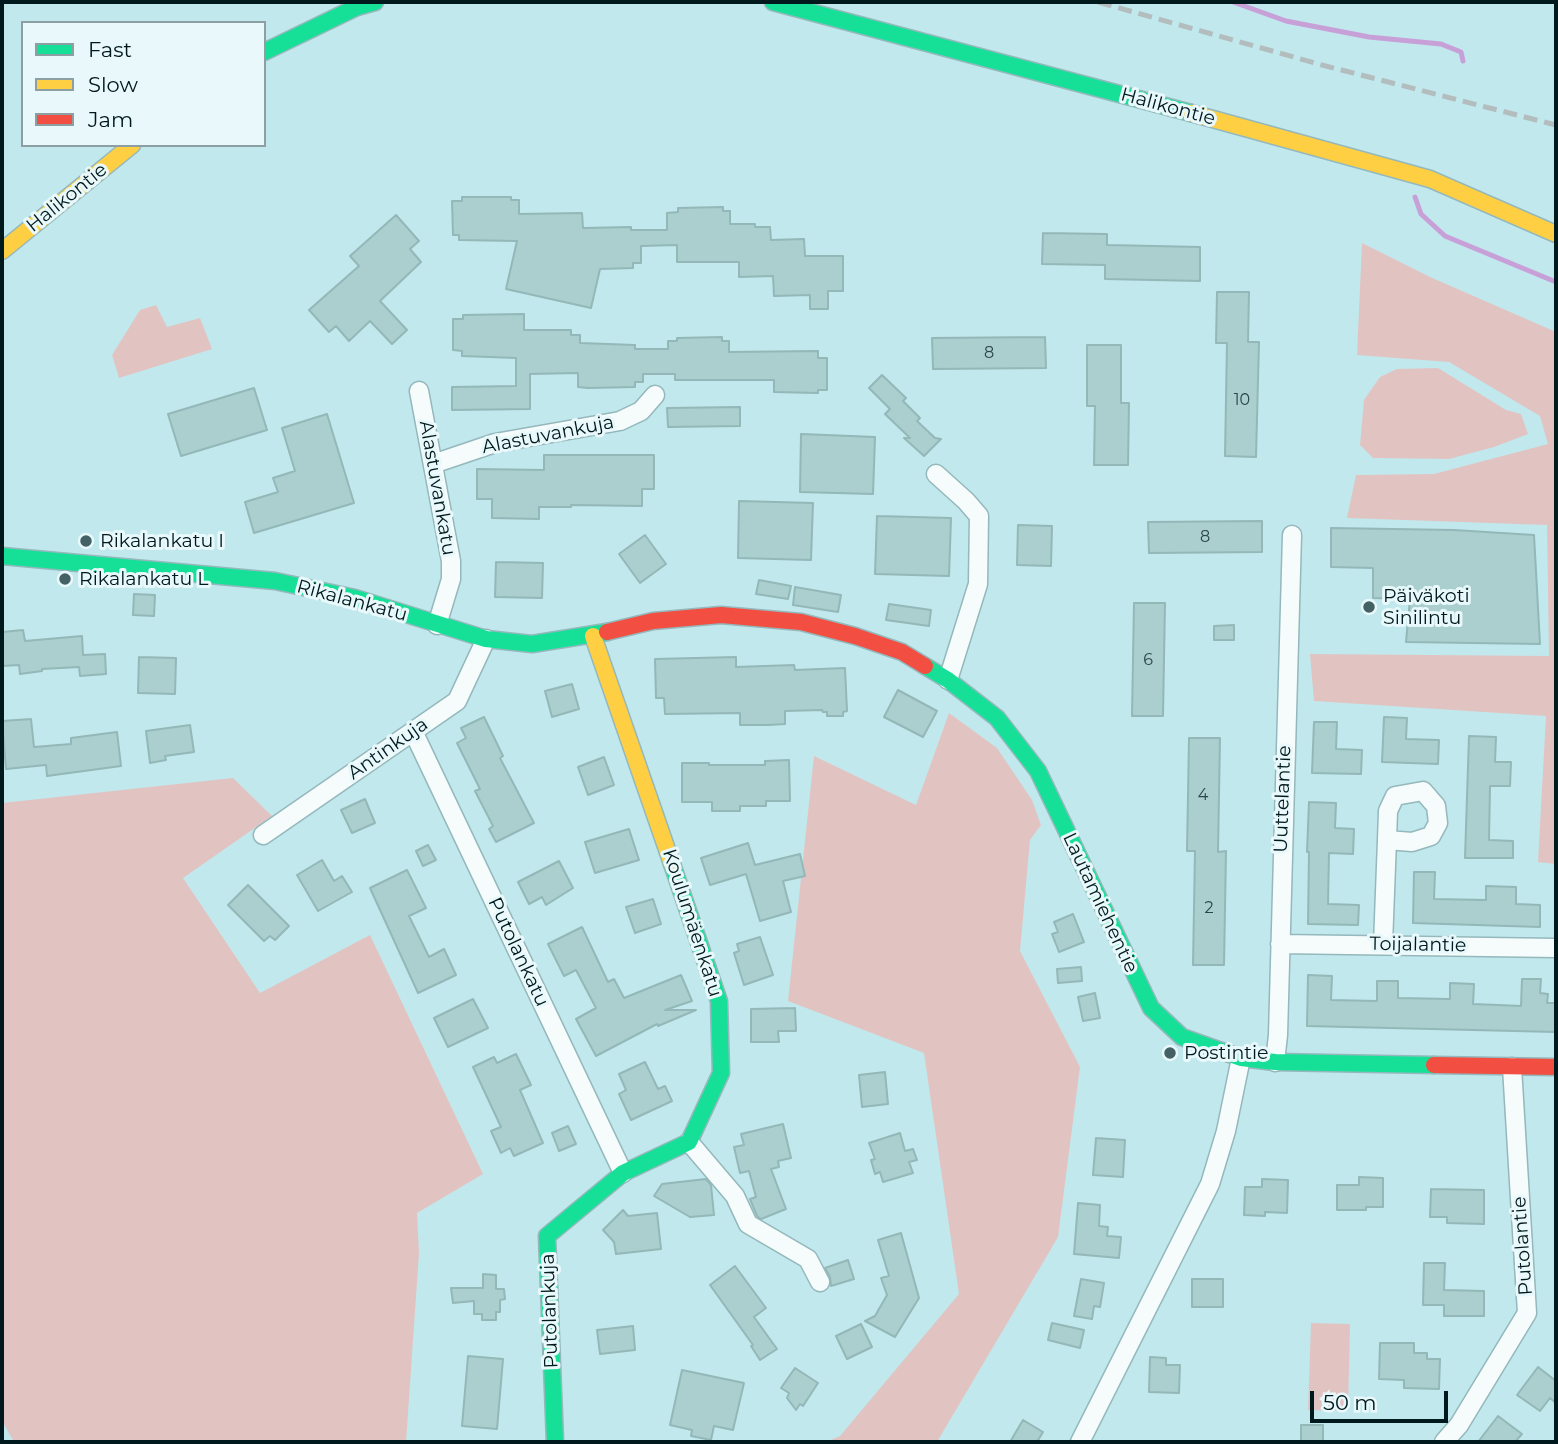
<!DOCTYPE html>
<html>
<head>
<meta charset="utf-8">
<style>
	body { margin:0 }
	#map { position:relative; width:1558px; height:1444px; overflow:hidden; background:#c1e8ed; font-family:Montserrat,sans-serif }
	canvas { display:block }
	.frame { position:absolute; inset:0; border:4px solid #00191c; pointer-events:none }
	.legend { position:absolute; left:21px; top:21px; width:245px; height:126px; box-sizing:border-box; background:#e9f9fb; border:2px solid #8c9fa2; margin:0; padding:9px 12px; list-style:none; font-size:21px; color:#00191c }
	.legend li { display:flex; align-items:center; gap:14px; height:35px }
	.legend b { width:35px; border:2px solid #8c9fa2 }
	.scale { position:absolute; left:1310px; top:1391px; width:138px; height:32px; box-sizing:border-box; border:4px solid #00191c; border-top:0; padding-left:9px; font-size:21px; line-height:24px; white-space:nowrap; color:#00191c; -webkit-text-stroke:5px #e9f9fb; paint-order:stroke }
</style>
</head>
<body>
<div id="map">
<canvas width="1558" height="1444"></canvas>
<div class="frame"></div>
<ul class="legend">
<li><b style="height:9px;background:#16e098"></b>Fast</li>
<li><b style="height:9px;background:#ffcf43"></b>Slow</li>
<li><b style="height:9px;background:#f24e42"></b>Jam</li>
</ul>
<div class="scale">50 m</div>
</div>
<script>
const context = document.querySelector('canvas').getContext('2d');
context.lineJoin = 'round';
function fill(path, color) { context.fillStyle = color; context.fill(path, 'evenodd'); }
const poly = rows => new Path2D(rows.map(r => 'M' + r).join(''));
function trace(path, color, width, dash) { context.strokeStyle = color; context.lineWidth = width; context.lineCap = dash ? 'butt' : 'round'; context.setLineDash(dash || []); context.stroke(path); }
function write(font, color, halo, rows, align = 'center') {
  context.font = font + ' Montserrat,sans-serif'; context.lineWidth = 6; context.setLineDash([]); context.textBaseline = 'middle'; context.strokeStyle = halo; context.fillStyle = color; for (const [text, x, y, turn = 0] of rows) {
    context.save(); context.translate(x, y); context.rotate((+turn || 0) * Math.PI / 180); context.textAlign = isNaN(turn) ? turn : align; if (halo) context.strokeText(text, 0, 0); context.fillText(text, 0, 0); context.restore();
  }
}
const green = poly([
	[1362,243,1430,277,1556,332,1556,864,1538,862,1546,716,1314,701,1310,654,1549,656,1547,525,1347,518,1356,475,1434,474,1548,444,1540,416,1449,362,1357,355],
	[156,305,167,327,200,318,212,349,119,378,112,355,140,310],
	[1438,368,1506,410,1521,414,1528,434,1494,447,1449,459,1373,458,1360,445,1364,400,1380,377,1397,369],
	[949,713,997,748,1032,800,1041,825,1030,840,1020,951,1080,1067,1058,1237,937,1442,826,1442,840,1436,959,1294,924,1053,788,1001,814,756,916,805],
	[233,778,272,816,183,878,260,993,370,935,483,1174,417,1213,419,1253,406,1442,14,1442,2,1421,2,803],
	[1311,1323,1350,1324,1348,1411,1308,1410]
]);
const stream = poly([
	[1233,2,1286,21,1369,37,1441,44,1461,52,1463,61],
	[1415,197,1421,214,1445,236,1556,282]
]);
const building = poly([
	[462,197,511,197,511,200,519,200,519,214,582,213,583,228,631,227,631,230,667,230,667,213,678,212,678,208,723,207,723,211,730,211,730,224,755,224,755,227,770,227,771,240,804,239,805,256,843,256,843,291,828,291,828,309,810,309,810,295,774,296,773,276,739,277,739,262,677,262,677,245,641,246,641,263,633,263,633,268,600,269,591,308,506,289,517,241,459,240,459,235,453,235,452,201,462,201,462,197],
	[396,215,419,241,410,249,421,262,380,301,407,330,392,344,370,321,349,341,336,326,329,332,309,310,359,266,350,256,396,215],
	[1043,233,1107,234,1107,245,1200,247,1200,281,1105,279,1105,265,1042,264,1043,233],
	[1217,292,1249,292,1248,342,1259,342,1256,457,1225,456,1227,343,1216,343,1217,292],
	[524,314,524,330,571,330,571,335,580,335,580,343,635,345,635,349,668,349,668,341,677,341,677,338,722,337,722,341,729,341,729,352,818,351,818,358,827,358,827,390,818,390,818,393,774,392,774,380,675,380,675,374,643,374,643,382,635,382,635,387,588,388,578,387,578,373,530,374,530,409,452,410,452,387,516,386,516,358,462,356,462,351,453,350,453,319,463,319,463,315,524,314],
	[1045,337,1046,368,933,369,932,338,1045,337],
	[1087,345,1121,345,1121,403,1129,403,1128,465,1094,465,1095,406,1087,406,1087,345],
	[882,375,906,398,903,401,920,418,917,421,935,438,941,439,924,456,904,438,910,438,885,414,890,409,869,388,882,375],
	[254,388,267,430,181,456,168,414,254,388],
	[740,407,740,426,668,427,667,408,740,407],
	[327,414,354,503,254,533,245,502,278,492,273,478,295,471,282,428,327,414],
	[801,434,875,437,873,494,800,492,801,434],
	[544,455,654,455,654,489,642,489,642,506,571,505,571,507,539,507,539,519,492,518,492,499,477,499,477,469,544,470,544,455],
	[739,501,813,503,811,560,738,558,739,501],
	[877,516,951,518,949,576,875,574,877,516],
	[1262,521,1262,552,1149,553,1148,522,1262,521],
	[1018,525,1052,526,1051,566,1017,565,1018,525],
	[1331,528,1454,530,1534,535,1540,644,1406,642,1410,599,1373,598,1373,568,1331,567,1331,528],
	[645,535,666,564,640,583,619,554,645,535],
	[496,562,543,563,542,598,495,597,496,562],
	[759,580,791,586,788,599,756,594,759,580],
	[795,587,841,595,838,612,793,605,795,587],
	[134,594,155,595,154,616,133,615,134,594],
	[1134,603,1165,603,1163,716,1132,716,1134,603],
	[889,604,931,610,929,626,886,620,889,604],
	[1234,625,1234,640,1214,640,1214,626,1234,625],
	[23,630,25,641,82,636,83,655,105,654,106,674,80,676,79,667,42,669,42,671,20,674,19,665,2,666,2,632,23,630],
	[139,657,176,658,175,694,138,693,139,657],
	[736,657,736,667,794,665,795,670,845,668,847,711,843,712,843,716,827,716,827,712,823,712,822,710,785,711,785,724,768,725,740,725,740,713,665,714,664,698,656,698,655,659,736,657],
	[572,684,579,709,552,717,545,691,572,684],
	[898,690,937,711,923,737,884,717,898,690],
	[484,717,503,756,500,758,534,823,496,842,489,829,493,826,475,791,480,789,457,743,466,738,461,728,484,717],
	[1384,717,1407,718,1406,739,1439,740,1438,764,1382,762,1384,717],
	[31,719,34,747,71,744,71,738,117,732,121,766,47,776,46,765,6,769,2,721,31,719],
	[1314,722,1337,722,1336,749,1362,750,1361,774,1312,773,1314,722],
	[190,725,194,752,165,756,166,760,150,763,146,731,190,725],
	[1469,736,1496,737,1495,762,1511,762,1510,786,1490,786,1489,840,1513,841,1513,858,1465,858,1469,736],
	[1189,738,1220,738,1218,852,1226,851,1224,965,1193,965,1195,851,1187,851,1189,738],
	[604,757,614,785,588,795,578,767,604,757],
	[789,760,790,801,766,801,766,806,740,806,740,811,712,811,712,802,682,802,682,763,709,763,709,765,765,765,765,761,789,760],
	[365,799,375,823,352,833,341,810,365,799],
	[1309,802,1336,803,1335,828,1354,829,1353,854,1329,853,1328,904,1359,905,1358,925,1308,924,1309,852,1307,852,1309,802],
	[629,829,639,860,595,873,585,842,629,829],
	[748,843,755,865,800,854,805,876,783,881,791,912,760,921,746,874,710,885,701,858,748,843],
	[428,845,436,860,423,866,416,851,428,845],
	[322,860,334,881,342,876,352,892,318,911,297,875,322,860],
	[559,861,573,888,546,905,542,897,529,904,518,882,559,861],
	[407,870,426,908,409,916,429,957,444,949,456,975,418,993,370,888,407,870],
	[1414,872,1435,872,1434,899,1486,900,1486,886,1516,887,1516,904,1540,905,1540,927,1413,923,1414,872],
	[248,885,289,926,275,940,270,936,264,941,228,905,248,885],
	[653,899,661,924,635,933,626,907,653,899],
	[1073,914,1084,942,1059,952,1052,934,1058,932,1054,922,1073,914],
	[582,927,608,982,614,979,624,998,681,975,692,1001,665,1010,696,1010,658,1026,657,1024,596,1056,576,1019,596,1008,576,970,564,976,548,944,582,927],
	[760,937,773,975,744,985,734,953,739,951,737,944,760,937],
	[1081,967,1082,981,1058,983,1057,969,1081,967],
	[1308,975,1332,976,1331,1000,1377,1001,1377,981,1398,981,1398,998,1450,999,1450,983,1474,984,1473,1004,1521,1006,1522,979,1541,979,1540,993,1548,994,1547,1003,1556,1003,1556,1032,1307,1026,1308,975],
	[1095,993,1100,1018,1083,1021,1078,997,1095,993],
	[473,999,488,1028,448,1047,434,1018,473,999],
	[795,1008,796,1031,778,1031,779,1042,751,1042,751,1009,795,1008],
	[516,1054,531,1085,520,1090,543,1143,514,1156,510,1148,501,1153,491,1131,501,1127,473,1067,494,1057,497,1063,516,1054],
	[645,1062,658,1089,665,1086,672,1101,631,1120,619,1094,626,1090,619,1074,645,1062],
	[885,1072,888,1104,862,1107,859,1075,885,1072],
	[783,1124,791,1158,778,1161,779,1167,771,1169,786,1209,761,1219,757,1216,750,1199,756,1197,749,1171,740,1173,734,1147,744,1145,741,1134,783,1124],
	[568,1126,576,1144,559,1151,552,1133,568,1126],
	[900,1133,905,1151,913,1149,917,1160,909,1162,913,1173,883,1182,880,1172,875,1174,871,1160,875,1159,869,1143,900,1133],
	[1096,1138,1125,1140,1123,1177,1093,1175,1096,1138],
	[1359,1177,1383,1178,1383,1207,1366,1207,1366,1210,1337,1210,1337,1185,1359,1185,1359,1177],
	[706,1179,711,1185,714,1215,690,1217,654,1196,662,1184,706,1179],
	[1262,1179,1288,1180,1287,1213,1265,1212,1265,1216,1244,1215,1245,1187,1262,1187,1262,1179],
	[1431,1189,1484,1190,1484,1224,1447,1223,1447,1217,1430,1217,1431,1189],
	[1078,1203,1100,1205,1099,1226,1108,1227,1107,1236,1121,1237,1119,1258,1074,1254,1078,1203],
	[623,1210,628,1216,657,1213,661,1249,616,1254,614,1242,603,1230,623,1210],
	[901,1233,919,1298,895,1337,865,1321,875,1316,887,1295,881,1278,889,1276,878,1240,901,1233],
	[848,1260,854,1279,831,1286,830,1277,825,1268,848,1260],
	[1424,1263,1445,1263,1444,1290,1484,1291,1484,1316,1444,1316,1444,1305,1423,1305,1424,1263],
	[735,1266,766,1308,754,1317,777,1349,760,1360,751,1346,753,1345,710,1285,735,1266],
	[483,1274,496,1275,496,1289,504,1289,505,1299,500,1300,500,1312,496,1312,496,1320,482,1320,482,1314,474,1314,474,1301,453,1303,451,1288,483,1288,483,1274],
	[1081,1279,1104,1283,1100,1307,1094,1306,1092,1319,1074,1316,1081,1279],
	[1192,1279,1223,1279,1223,1307,1192,1307,1192,1279],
	[1052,1323,1084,1330,1080,1348,1048,1340,1052,1323],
	[861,1324,872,1347,847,1359,836,1336,861,1324],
	[633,1326,635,1350,600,1354,597,1330,633,1326],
	[1380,1343,1414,1343,1414,1353,1427,1353,1427,1359,1440,1359,1439,1389,1404,1388,1404,1380,1379,1379,1380,1343],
	[468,1356,503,1359,497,1429,462,1426,468,1356],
	[1150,1357,1166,1358,1166,1365,1180,1365,1179,1393,1149,1392,1150,1357],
	[1538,1367,1556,1381,1556,1403,1550,1398,1540,1411,1517,1395,1538,1367],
	[795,1368,818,1383,803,1406,800,1404,796,1410,787,1398,789,1393,781,1388,795,1368],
	[682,1370,744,1383,733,1430,714,1426,711,1440,691,1436,692,1430,670,1425,682,1370],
	[1498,1416,1522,1434,1515,1442,1478,1442,1498,1416],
	[1023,1420,1043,1432,1037,1442,1010,1442,1023,1420],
	[1301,1425,1323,1425,1323,1442,1301,1442,1301,1425]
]);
const street = poly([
	[419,391,451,561,451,579,437,625],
	[433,464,495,443,620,421,641,411,655,395],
	[936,474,966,501,979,516,978,584,948,680],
	[413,731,623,1173],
	[263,835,457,701,486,639],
	[1280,944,1556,948],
	[1383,944,1387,840,1412,842,1431,836,1438,823,1436,806,1423,791,1395,796,1388,811,1387,840],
	[1275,1062,1278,1035,1292,535],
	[689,1142,735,1196,748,1224,808,1259,820,1282],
	[1080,1442,1210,1184,1226,1131,1241,1058],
	[1444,1442,1459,1425,1527,1313,1512,1067]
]);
const fast = poly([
	[773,2,1191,113],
	[264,52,357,7,375,2],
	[2,556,275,581,355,598,486,639,532,644,607,632],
	[925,666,948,680,997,718,1038,771,1151,1008,1182,1037,1241,1058,1275,1062,1434,1065],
	[555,1442,547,1236,623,1173,689,1142,721,1073,719,1001,672,864]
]);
const slow = poly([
	[1191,113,1430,179,1556,234],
	[2,251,132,145],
	[593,636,672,864]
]);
const jam = poly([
	[607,632,653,621,721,615,801,622,855,636,902,652,925,666],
	[1434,1065,1556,1067]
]);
const rail = poly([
	[1098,2,1322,65,1556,125]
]);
const markers = [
	[86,541,7,"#446165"],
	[65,579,7,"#446165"],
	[1369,607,7,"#446165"],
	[1170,1053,7,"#446165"]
];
const numberNames = [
	["8",989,353],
	["10",1242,400],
	["8",1205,537],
	["6",1148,660],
	["4",1203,795],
	["2",1209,908]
];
const streetNames = [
	["Halikontie",1168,107,15],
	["Halikontie",67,198,-39],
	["Alastuvankuja",548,435,-11],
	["Alastuvankatu",437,488,80],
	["Rikalankatu",352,601,15],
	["Antinkuja",388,749,-35],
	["Uuttelantie",1283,799,-88],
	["Lautamiehentie",1100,903,65],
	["Koulumäenkatu",692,923,72],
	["Toijalantie",1418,945,1],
	["Putolankatu",518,952,65],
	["Putolantie",1523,1246,-94],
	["Putolankuja",550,1311,-92]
];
const poiNames = [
	["Rikalankatu I",100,541],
	["Rikalankatu L",79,579],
	["Päiväkoti",1383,596],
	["Sinilintu",1383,618],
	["Postintie",1184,1053]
];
fill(green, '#e1c4c2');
trace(stream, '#c8a0d8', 5);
fill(building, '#abcece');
trace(building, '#94b7b8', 2);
trace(street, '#94b8bc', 21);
trace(fast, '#94b8bc', 19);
trace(slow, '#94b8bc', 19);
trace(jam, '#94b8bc', 19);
trace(street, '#f6fcfc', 18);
trace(fast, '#16e098', 16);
trace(slow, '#ffcf43', 16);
trace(jam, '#f24e42', 16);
trace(rail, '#b3bdbe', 5, [14, 7]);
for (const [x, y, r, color] of markers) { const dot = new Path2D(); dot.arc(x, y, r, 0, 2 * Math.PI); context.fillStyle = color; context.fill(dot); trace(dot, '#e9f9fb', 2.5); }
write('16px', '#2b4648', null, numberNames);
write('19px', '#00191c', '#e9f9fb', streetNames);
write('19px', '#00191c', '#e9f9fb', poiNames, 'left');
</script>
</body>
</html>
